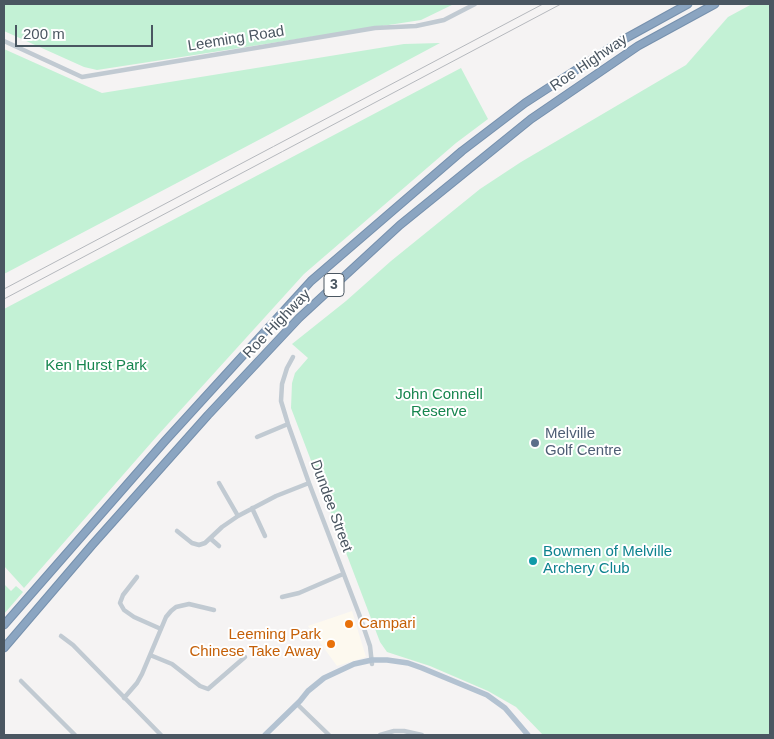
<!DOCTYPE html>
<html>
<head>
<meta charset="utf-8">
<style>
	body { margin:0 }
	#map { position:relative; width:774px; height:739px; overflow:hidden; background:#f5f3f3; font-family:Helvetica,sans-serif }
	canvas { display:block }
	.frame { position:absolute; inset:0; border:5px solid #4a5661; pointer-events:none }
	.scale { position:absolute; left:15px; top:25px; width:138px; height:22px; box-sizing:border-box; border:2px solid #4a5661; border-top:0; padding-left:6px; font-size:15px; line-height:18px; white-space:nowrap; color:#4a5661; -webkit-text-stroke:4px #fff; paint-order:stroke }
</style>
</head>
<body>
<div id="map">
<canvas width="774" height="739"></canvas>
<div class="frame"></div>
<div class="scale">200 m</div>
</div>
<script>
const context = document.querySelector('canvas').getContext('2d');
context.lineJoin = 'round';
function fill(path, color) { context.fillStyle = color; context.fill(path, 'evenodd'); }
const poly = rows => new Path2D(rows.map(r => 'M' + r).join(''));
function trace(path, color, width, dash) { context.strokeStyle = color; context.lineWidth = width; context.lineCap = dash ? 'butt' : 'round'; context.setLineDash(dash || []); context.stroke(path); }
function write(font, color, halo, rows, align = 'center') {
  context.font = font + ' Helvetica,sans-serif'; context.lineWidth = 4; context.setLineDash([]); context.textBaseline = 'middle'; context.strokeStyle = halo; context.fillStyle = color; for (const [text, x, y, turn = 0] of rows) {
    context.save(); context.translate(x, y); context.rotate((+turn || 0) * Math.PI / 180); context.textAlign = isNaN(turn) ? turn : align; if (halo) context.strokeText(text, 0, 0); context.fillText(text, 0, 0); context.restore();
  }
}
const commercial = poly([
	[352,611,366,657,337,666,308,626]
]);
const green = poly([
	[4,4,454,4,421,20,97,70,84,67,4,31],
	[752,4,770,4,770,735,543,735,516,707,488,691,430,666,387,652,380,642,291,408,292,383,295,373,308,358,292,344,346,301,391,261,480,189,521,162,686,65,728,17],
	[440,43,270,134,4,274,4,49,102,93,404,44],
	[461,68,488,119,456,143,304,274,158,435,24,588,4,566,4,309],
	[4,584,11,591,16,586,23,592,4,614]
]);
const minor = poly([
	[4,41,82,77,375,28,416,26,444,20,475,4],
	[293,357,287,368,282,384,281,401,288,424,309,483,359,614,370,646,372,664],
	[257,437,288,424],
	[219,483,238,516],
	[252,508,265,536],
	[177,531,192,543,199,545,205,543,222,527,238,516,276,496,309,483],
	[211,539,219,546],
	[137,577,123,595,120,603,124,610,134,617,161,629],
	[282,597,299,593,343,574],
	[61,636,73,645,161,735],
	[150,655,172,664,200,686,208,689,245,657],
	[21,681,75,735],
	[124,698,137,683,142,674,166,617,171,611,176,607,189,604,214,610],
	[297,704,329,735],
	[380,735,394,731,404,731,422,735]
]);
const major = poly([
	[265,735,300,701,308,691,324,678,354,664,372,660,387,660,408,663,422,668,487,695,505,708,528,735]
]);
const highway = poly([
	[4,625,165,441,311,281,462,151,525,103,619,42,688,4],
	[4,648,93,544,208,415,299,318,400,225,531,119,638,46,715,4]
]);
const rail = poly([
	[4,289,543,4],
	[4,299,561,4]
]);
const markers = [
	[535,443,5,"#5c6f8a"],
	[533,561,5,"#0f9aa8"],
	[349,624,5,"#e8710a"],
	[331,644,5,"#e8710a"]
];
const shields = [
	[334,285,20]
];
const shieldNames = [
	["3",334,285]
];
const streetNames = [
	["Leeming Road",236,39,-9],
	["Roe Highway",589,63,-34],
	["Roe Highway",277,324,-46],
	["Dundee Street",331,506,70]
];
const parkNames = [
	["Ken Hurst Park",96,366],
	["John Connell",439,395],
	["Reserve",439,412]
];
const serviceNames = [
	["Melville",545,434],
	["Golf Centre",545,451]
];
const cultureNames = [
	["Bowmen of Melville",543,552],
	["Archery Club",543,569]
];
const foodNames = [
	["Campari",359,624],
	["Leeming Park",321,635,"right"],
	["Chinese Take Away",321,652,"right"]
];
fill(commercial, '#fdf9ef');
fill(green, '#c3f1d5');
trace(highway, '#7690ad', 9);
trace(minor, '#c1cad2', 4.5);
trace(major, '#b3c2d1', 5.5);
trace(highway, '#8ba5c1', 7);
trace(rail, '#b5b8bd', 1);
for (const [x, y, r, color] of markers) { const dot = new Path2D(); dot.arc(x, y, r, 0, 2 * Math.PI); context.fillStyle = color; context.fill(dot); trace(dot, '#fff', 2); }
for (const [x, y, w] of shields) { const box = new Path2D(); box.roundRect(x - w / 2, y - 11.5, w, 23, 4); context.fillStyle = '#fff'; context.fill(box); trace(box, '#4a5661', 1); }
write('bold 14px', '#4a5661', null, shieldNames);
write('15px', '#4a5661', '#fff', streetNames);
write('15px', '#17864f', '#fff', parkNames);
write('15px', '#4e5e75', '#fff', serviceNames, 'left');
write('15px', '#0d838f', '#fff', cultureNames, 'left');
write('15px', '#c56008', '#fff', foodNames, 'left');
</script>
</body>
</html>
